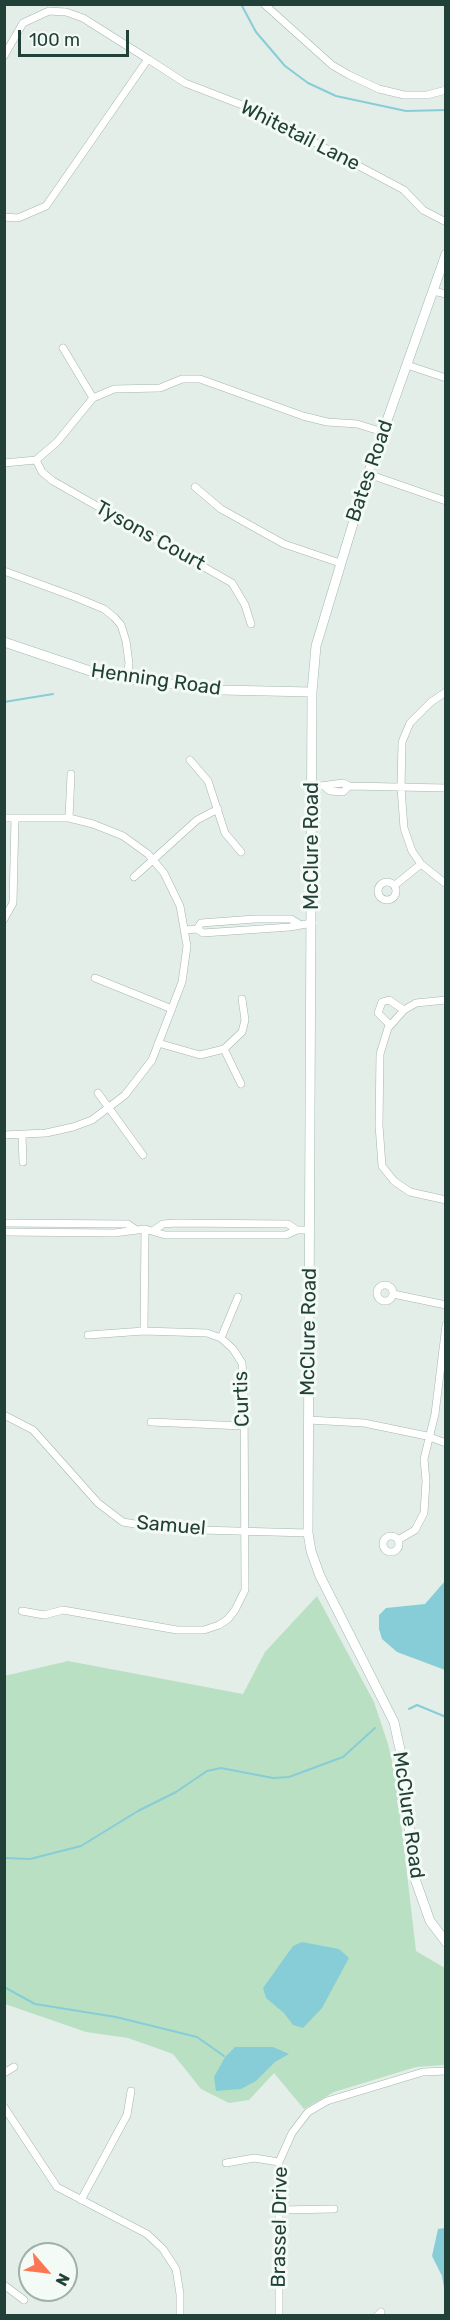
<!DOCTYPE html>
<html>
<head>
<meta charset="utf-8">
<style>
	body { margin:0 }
	#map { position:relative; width:450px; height:2320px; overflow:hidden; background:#e3eee8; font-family:Rubik,sans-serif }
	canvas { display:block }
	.frame { position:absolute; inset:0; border:6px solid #214037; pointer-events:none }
	.north { position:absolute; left:18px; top:2242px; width:60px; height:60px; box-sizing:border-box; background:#f4faf6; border:2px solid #a0b0aa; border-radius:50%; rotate:118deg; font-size:16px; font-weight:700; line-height:24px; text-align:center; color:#214037 }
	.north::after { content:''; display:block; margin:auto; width:21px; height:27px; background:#fc7652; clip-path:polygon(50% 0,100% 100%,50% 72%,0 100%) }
	.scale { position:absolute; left:18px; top:30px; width:111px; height:27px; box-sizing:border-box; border:3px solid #214037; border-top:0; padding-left:8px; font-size:18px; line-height:21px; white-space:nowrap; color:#214037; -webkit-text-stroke:4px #f4faf6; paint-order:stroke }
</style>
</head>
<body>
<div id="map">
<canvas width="450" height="2320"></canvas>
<div class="frame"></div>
<div class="north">N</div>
<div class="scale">100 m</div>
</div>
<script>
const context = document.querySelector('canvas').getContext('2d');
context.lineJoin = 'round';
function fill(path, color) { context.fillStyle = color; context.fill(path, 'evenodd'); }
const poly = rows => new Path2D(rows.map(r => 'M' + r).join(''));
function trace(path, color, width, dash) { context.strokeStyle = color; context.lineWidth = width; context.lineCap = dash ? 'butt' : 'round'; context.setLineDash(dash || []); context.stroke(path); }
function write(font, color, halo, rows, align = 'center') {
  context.font = font + ' Rubik,sans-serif'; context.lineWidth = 6; context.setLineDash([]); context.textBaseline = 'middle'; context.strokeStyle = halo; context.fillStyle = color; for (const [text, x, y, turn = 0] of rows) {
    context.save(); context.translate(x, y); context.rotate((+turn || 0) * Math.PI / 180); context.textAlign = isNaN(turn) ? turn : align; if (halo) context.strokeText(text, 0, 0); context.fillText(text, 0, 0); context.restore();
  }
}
const green = poly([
	[317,1596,374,1702,388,1744,396,1779,416,1951,445,1968,445,2065,416,2067,334,2092,304,2109,274,2073,249,2100,229,2103,201,2089,173,2054,128,2038,86,2032,5,2004,4,1676,68,1661,243,1694,265,1652]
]);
const water = poly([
	[445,1581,445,1670,397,1652,382,1639,379,1629,379,1615,386,1608,425,1604],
	[302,1942,339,1949,349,1958,322,2008,303,2028,293,2025,284,2013,266,1998,263,1988,293,1946],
	[235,2047,273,2047,289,2054,275,2062,256,2081,241,2089,216,2091,214,2077,225,2057],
	[445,2228,445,2294,442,2276,432,2256,438,2229]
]);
const stream = poly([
	[241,4,256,32,285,66,308,83,336,96,406,111,446,110],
	[4,702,53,694],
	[409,1709,417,1705,446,1717],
	[4,1858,30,1859,81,1846,138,1811,176,1792,207,1771,221,1768,273,1778,289,1777,343,1757,375,1728],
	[4,1987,35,2004,116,2017,197,2037,224,2056]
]);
const street = poly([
	[264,4,332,65,349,75,379,89,404,95,427,95,446,90],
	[4,56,23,23,49,11,66,12,83,18,148,59,46,206,18,218,4,217],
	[148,59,185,83,250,108,404,190,423,210,446,222],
	[433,291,446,294],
	[63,348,93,398],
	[407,365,446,378],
	[36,460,42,472,53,481,232,583,245,605,251,624],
	[4,463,36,460,57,442,93,398,114,389,160,388,182,379,200,379,303,416,327,422,357,424,383,432],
	[368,474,446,501],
	[195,487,221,509,284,544,340,563],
	[4,571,75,597,104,609,114,617,121,625,126,641,129,663,127,678],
	[446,692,431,702,410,723,402,742,401,788,404,828,412,851,421,864,446,884],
	[190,760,208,781,225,833,241,852],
	[313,787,343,783,349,786,446,788],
	[325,787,330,791,343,792,349,786],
	[4,818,69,818,93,824,123,836,148,854,164,873,180,906,187,946,182,982,152,1060,125,1095,92,1120,73,1127,46,1133,4,1135],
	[69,818,71,774],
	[134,877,197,820,218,809],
	'378 891a9 9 0 1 1 18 0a9 9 0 1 1-18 0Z',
	[395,885,421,864],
	[4,919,13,903,15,818],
	[197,929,201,923,255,919,291,919,299,924],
	[186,930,197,929,203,933,290,927,312,923],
	[95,978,172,1009],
	[446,1000,416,1003,404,1010,388,1028,380,1054,379,1125,382,1166,394,1181,410,1192,446,1200],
	[390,1025,378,1013,382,1002,389,1000,404,1010],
	[158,1043,200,1055,224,1049,242,1032,245,1020,242,999],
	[224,1049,241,1084],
	[98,1093,143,1155],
	[22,1135,23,1162],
	[4,1223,128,1224,135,1229],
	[154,1230,163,1224,176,1223,288,1224,297,1230],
	[4,1232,114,1233,145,1229,165,1235,286,1235,297,1230,310,1230],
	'377 1293a8 8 0 1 1 16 0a8 8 0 1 1-16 0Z',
	[393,1294,446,1305],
	[144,1331,145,1229],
	[221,1338,238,1297],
	[4,1415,33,1430,98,1503,123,1522,164,1529,308,1533],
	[308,1420,364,1423,427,1436,446,1443],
	[151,1422,243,1426],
	'383 1544a8 8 0 1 1 16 0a8 8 0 1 1-16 0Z',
	[398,1540,415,1530,424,1513,426,1481,424,1459,435,1414,446,1325],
	[22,1611,44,1615,63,1610,177,1630,204,1630,219,1625,228,1619,235,1610,245,1590,244,1388,242,1363,233,1349,221,1338,207,1333,144,1331,88,1335],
	[4,2073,14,2067],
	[4,2107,57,2187,147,2234,163,2249,176,2269,180,2294,180,2316],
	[226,2163,254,2158,279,2162],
	[81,2200,127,2115,131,2091],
	[279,2210,334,2209],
	[4,2285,24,2300],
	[279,2316,279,2162,292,2133,308,2112,327,2101,423,2072,446,2071],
	[377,2316,381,2312]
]);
const secondary = poly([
	[446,254,368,474,316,646,312,692,308,1533,311,1551,320,1576,394,1722,403,1763,414,1876,430,1921,446,1942],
	[4,642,105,676,222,690,312,692]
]);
const streetNames = [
	["Whitetail Lane",300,136,27],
	["Bates Road",370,471,-71],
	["Tysons Court",150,536,29],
	["Henning Road",156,680,8],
	["McClure Road",312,846,-90],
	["McClure Road",309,1332,-89],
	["Curtis",242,1399,-92],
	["Samuel",171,1526,5],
	["McClure Road",408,1815,82],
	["Brassel Drive",280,2227,-89]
];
fill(green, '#bae0c3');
fill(water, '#87cdd7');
trace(stream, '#87cdd7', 2);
trace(street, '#a5b6af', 8);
trace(secondary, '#a0bab0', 10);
trace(street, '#fff', 7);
trace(secondary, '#fff', 9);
write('20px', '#214037', '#f4faf6', streetNames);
</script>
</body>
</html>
